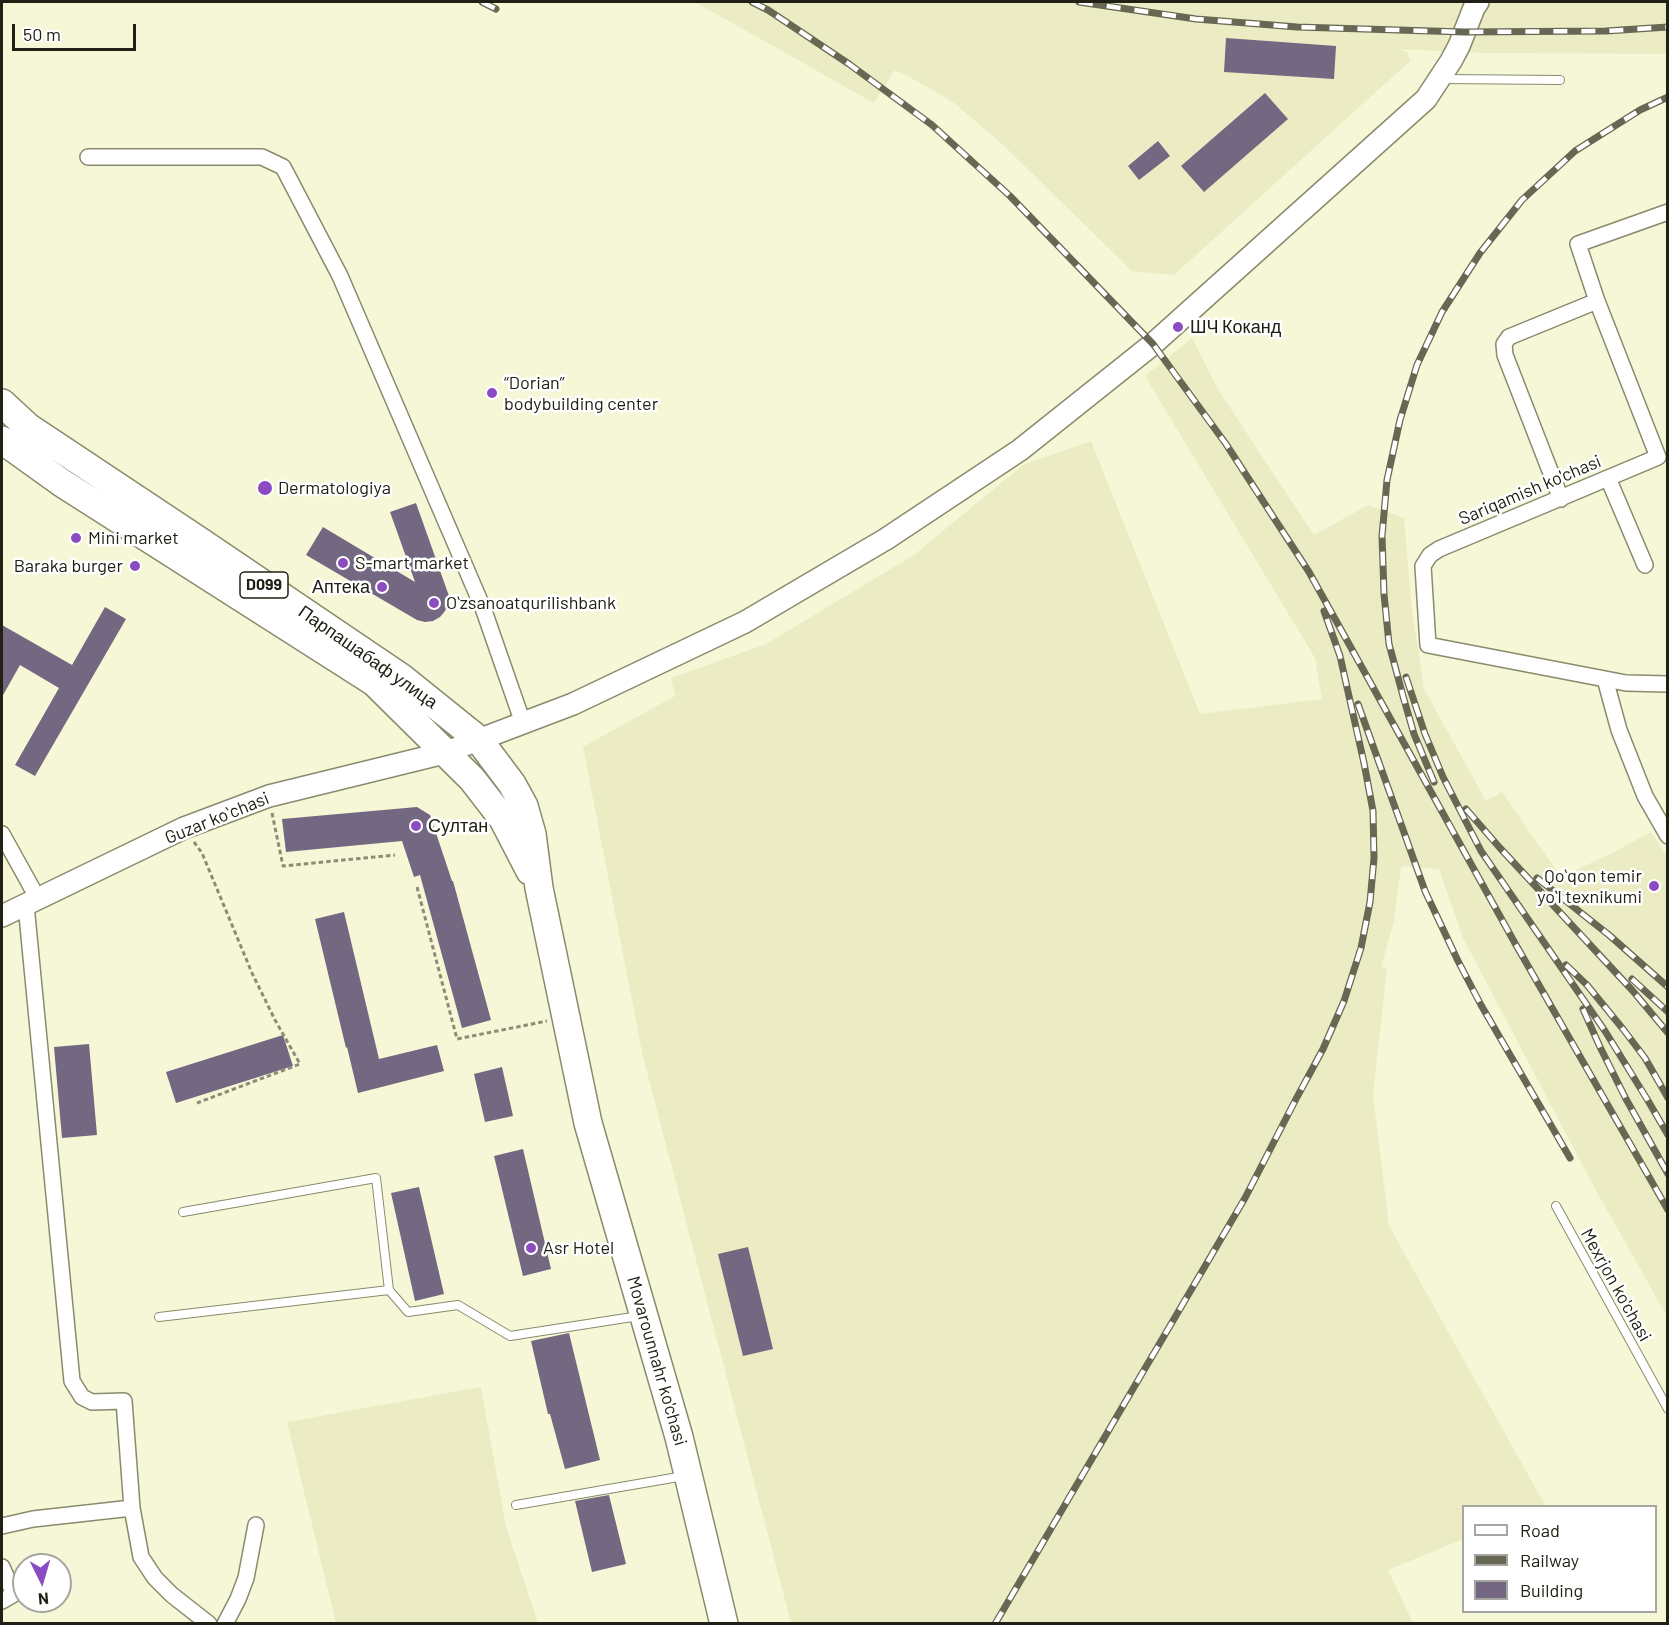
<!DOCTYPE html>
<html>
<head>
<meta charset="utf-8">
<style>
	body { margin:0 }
	#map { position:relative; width:1669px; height:1625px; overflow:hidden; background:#f6f7d6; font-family:Barlow,sans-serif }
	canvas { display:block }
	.frame { position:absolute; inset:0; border:3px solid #202014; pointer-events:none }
	.legend { position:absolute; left:1462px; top:1505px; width:195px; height:108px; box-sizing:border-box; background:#fff; border:2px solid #a6a6a1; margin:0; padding:8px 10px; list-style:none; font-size:18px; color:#202014 }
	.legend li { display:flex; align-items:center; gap:12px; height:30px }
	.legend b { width:30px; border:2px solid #a6a6a1 }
	.north { position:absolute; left:12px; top:1553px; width:60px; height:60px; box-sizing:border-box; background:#fff; border:2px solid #a6a6a1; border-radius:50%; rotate:175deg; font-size:16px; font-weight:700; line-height:24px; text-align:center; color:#202014 }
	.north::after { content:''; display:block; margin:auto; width:21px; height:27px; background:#8b4cc1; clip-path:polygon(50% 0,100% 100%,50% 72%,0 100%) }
	.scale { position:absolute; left:12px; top:24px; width:124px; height:27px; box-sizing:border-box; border:3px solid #202014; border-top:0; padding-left:8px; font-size:18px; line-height:21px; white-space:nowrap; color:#202014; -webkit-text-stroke:4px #fff; paint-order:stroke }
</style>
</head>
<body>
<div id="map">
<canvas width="1669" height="1625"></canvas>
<div class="frame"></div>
<ul class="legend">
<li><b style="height:8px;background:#fff"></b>Road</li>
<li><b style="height:8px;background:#676754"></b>Railway</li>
<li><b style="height:16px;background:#736781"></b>Building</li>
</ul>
<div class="north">N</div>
<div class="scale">50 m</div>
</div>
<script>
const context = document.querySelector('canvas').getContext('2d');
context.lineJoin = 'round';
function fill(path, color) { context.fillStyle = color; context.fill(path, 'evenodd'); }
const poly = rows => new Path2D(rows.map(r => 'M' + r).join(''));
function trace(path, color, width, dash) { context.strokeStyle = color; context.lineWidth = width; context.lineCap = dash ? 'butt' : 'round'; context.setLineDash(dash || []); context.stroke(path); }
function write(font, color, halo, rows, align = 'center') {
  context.font = font + ' Barlow,sans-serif'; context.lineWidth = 5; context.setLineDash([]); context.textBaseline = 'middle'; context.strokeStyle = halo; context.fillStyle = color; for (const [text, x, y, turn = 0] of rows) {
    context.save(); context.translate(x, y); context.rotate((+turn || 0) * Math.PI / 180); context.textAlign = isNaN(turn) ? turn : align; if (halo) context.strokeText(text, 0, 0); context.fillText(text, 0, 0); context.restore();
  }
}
const built = poly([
	[695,2,1667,2,1667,54,1483,53,1400,49,1408,53,1410,61,1174,275,1132,271,999,141,954,103,921,83,895,70,874,103],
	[1192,338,1217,388,1314,535,1368,505,1404,518,1411,602,1424,689,1486,801,1502,792,1561,877,1610,854,1651,832,1667,856,1667,1316,1594,1187,1463,938,1439,869,1401,866,1394,921,1381,967,1387,968,1373,1095,1389,1226,1545,1505,1464,1506,1463,1539,1388,1570,1413,1623,791,1623,643,1057,583,747,675,696,671,678,766,644,914,555,1023,465,1091,441,1200,714,1322,699,1315,658,1145,376],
	[481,1387,506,1527,538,1623,336,1623,287,1422]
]);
const building = poly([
	[1226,38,1336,46,1334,79,1224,72],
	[1265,93,1288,119,1204,192,1181,166],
	[1158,141,1170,156,1139,180,1128,166],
	[416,503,449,596,448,604,445,611,440,617,433,621,425,622,417,620,306,555,323,527,415,582,390,512],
	[105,607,126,619,35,776,15,765,59,688,20,665,2,697,2,625,72,665],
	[417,807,430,815,452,881,453,881,491,1020,462,1028,420,875,414,877,402,841,286,852,282,819],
	[344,912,379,1059,437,1045,444,1071,358,1093,347,1047,346,1048,315,919],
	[283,1035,293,1066,176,1103,166,1072],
	[89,1044,97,1135,62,1138,54,1047],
	[502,1067,513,1116,485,1122,474,1074],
	[523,1149,551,1269,523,1276,494,1156],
	[419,1187,444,1294,415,1301,391,1193],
	[748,1247,773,1349,743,1356,718,1254],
	[569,1333,600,1460,565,1469,550,1414,548,1414,531,1341],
	[609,1495,626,1564,592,1572,575,1501]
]);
const path = poly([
	[272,813,283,866,395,855],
	[194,842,202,853,252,973,275,1020,300,1064,197,1103],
	[417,887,457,1039,547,1021]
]);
const lane = poly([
	[1444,79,1560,80],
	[1556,1206,1668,1409],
	[183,1212,376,1178,389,1290],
	[159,1317,389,1290,408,1312,458,1305,510,1336,639,1316],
	[516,1505,684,1476]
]);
const street = poly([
	[88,157,262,157,283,167,340,276,483,608,523,723],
	[1668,212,1578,244,1597,301,1658,457,1439,549,1430,555,1423,566,1428,645,1626,683,1668,684],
	[1608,478,1645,565],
	[1561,499,1505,355,1504,344,1509,337,1597,301],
	[1605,679,1619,730,1645,796,1668,836],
	[2,834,38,899],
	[26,905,72,1381,82,1397,92,1402,124,1401,132,1508,141,1557,155,1578,172,1595,209,1624],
	[2,1526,33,1519,132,1508],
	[2,1567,14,1594,2,1601],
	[225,1624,238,1599,246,1578,256,1525]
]);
const secondary = poly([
	[2,916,184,828,269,796,444,753,573,704,745,622,886,539,1020,450,1153,344,1426,99,1451,61,1459,46,1474,8,1478,2]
]);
const highway = poly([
	[2,403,28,427,201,542,402,678,479,740,512,784,524,806,532,834,539,888,588,1123,679,1437,724,1624],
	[2,440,62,483,374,682,472,779,503,819,530,871]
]);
const rail = poly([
	[482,2,496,9],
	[752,2,768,10,849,64,932,125,1010,196,1153,344,1226,444,1309,572,1516,945,1668,1210],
	[1079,2,1196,19,1297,27,1465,32,1606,31,1668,27],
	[1406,677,1425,734,1443,777,1481,851,1605,1031,1647,1099,1668,1135],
	[1358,704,1425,891,1458,961,1481,1005,1570,1158],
	[1434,782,1414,734,1403,696,1389,644,1384,594,1382,536,1387,480,1400,420,1417,365,1442,312,1480,253,1522,200,1575,151,1640,110,1668,97],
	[1466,809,1500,848,1632,990,1668,1033],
	[1537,878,1609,935,1668,987],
	[1566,965,1587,985,1623,1029,1645,1058,1668,1098],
	[1632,979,1668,1012],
	[1583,1009,1600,1047,1626,1099,1668,1174],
	[995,1624,1245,1198,1296,1099,1323,1049,1344,1001,1361,948,1370,902,1374,858,1373,811,1364,763,1340,656,1324,611]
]);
const markers = [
	[1178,327,6,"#8b4cc1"],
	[492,393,6,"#8b4cc1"],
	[265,488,8,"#8b4cc1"],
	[76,538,6,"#8b4cc1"],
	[343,563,6,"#8b4cc1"],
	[135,566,6,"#8b4cc1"],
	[382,587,6,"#8b4cc1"],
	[434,603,6,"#8b4cc1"],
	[416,826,6,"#8b4cc1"],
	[1654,886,6,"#8b4cc1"],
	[531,1248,6,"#8b4cc1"]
];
const shields = [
	[264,585,48]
];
const shieldNames = [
	["D099",264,585]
];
const poiNames = [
	["ШЧ Коканд",1190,327],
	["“Dorian”",504,383],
	["bodybuilding center",504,404],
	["Dermatologiya",278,488],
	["Mini market",88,538],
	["S-mart market",355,563],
	["Baraka burger",123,566,"right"],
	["Аптека",370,587,"right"],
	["Oʻzsanoatqurilishbank",446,603],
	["Султан",428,826],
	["Qoʻqon temir",1642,876,"right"],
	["yoʻl texnikumi",1642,897,"right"],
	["Asr Hotel",543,1248]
];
const streetNames = [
	["Sariqamish ko'chasi",1530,490,-23],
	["Парпашабаф улица",368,657,35],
	["Guzar koʻchasi",217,818,-22],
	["Mexrjon ko'chasi",1616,1285,61],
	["Movarounnahr ko'chasi",657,1361,74]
];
fill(built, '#ebecc3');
fill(building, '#736781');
trace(lane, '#8a8a6c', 10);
trace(street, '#8a8a6c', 18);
trace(secondary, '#8a8a6c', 24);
trace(highway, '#8a8a6c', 30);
trace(path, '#8d8d77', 3, [4.5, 3]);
trace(lane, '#fff', 8);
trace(street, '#fff', 15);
trace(secondary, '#fff', 21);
trace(highway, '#fff', 27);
trace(rail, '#676754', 7);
trace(rail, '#fff', 4.5, [14]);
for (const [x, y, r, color] of markers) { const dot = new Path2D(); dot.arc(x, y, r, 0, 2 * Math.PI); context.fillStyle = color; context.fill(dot); trace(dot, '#fff', 2); }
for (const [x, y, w] of shields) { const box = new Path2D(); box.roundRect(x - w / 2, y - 13, w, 26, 4.5); context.fillStyle = '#fff'; context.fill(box); trace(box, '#202014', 1.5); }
write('bold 16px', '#202014', null, shieldNames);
write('18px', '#202014', '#fff', poiNames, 'left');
write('18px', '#202014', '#fff', streetNames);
</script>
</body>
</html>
